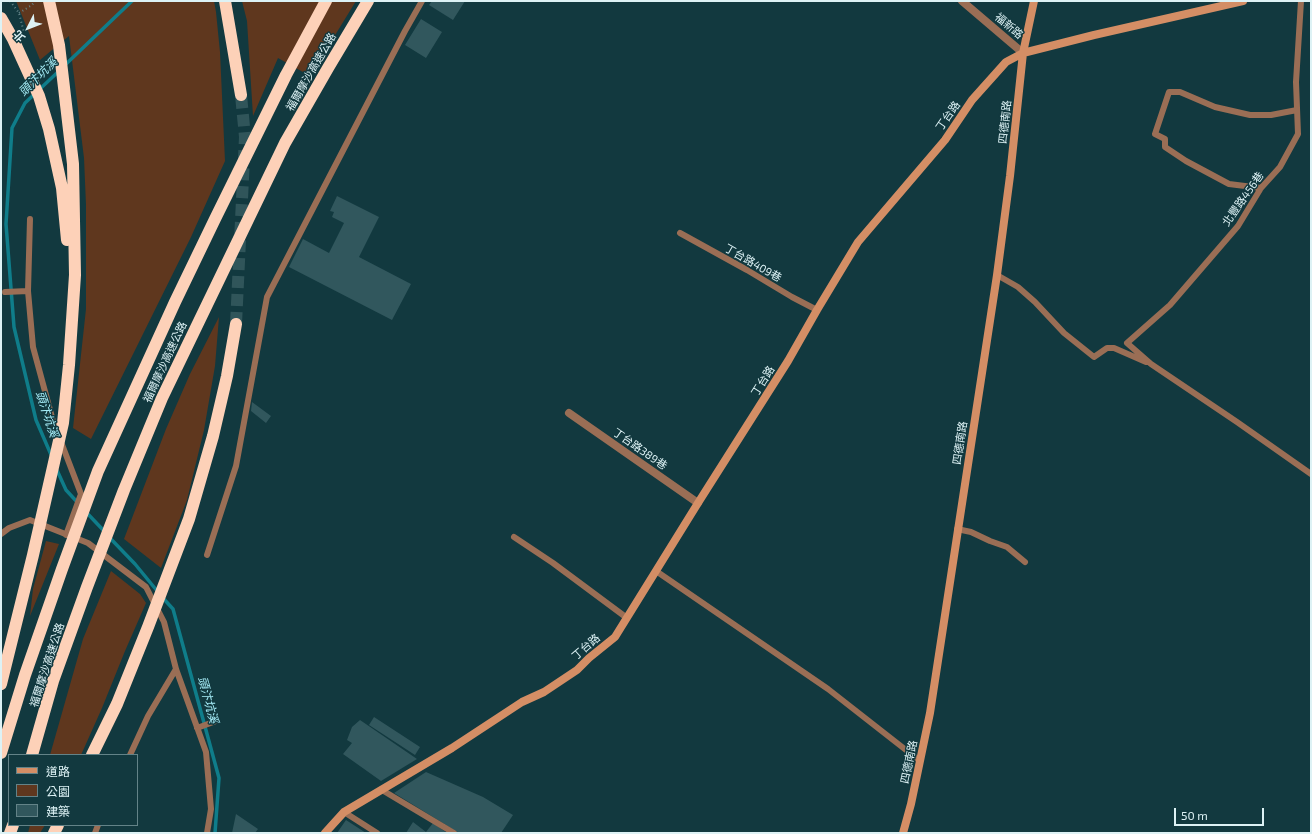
<!DOCTYPE html>
<html>
<head>
<meta charset="utf-8">
<style>
	body { margin:0 }
	#map { position:relative; width:1312px; height:834px; overflow:hidden; background:#12393f; font-family:"Exo 2","Noto Sans TC",sans-serif }
	canvas { display:block }
	.frame { position:absolute; inset:0; border:2px solid #ddf2f5; pointer-events:none }
	.legend { position:absolute; left:8px; top:754px; width:130px; height:72px; box-sizing:border-box; background:#12393f; border:1px solid #638388; margin:0; padding:5px 7px; list-style:none; font-size:12px; color:#ddf2f5 }
	.legend li { display:flex; align-items:center; gap:8px; height:20px }
	.legend b { width:20px; border:1px solid #638388 }
	.north { position:absolute; left:8px; top:8px; width:40px; height:40px; -webkit-text-stroke:3px #12393f; paint-order:stroke; rotate:228deg; font-size:11px; font-weight:700; line-height:16px; text-align:center; color:#ddf2f5 }
	.north::after { content:''; display:block; margin:auto; width:14px; height:18px; background:#ddf2f5; clip-path:polygon(50% 0,100% 100%,50% 72%,0 100%) }
	.scale { position:absolute; left:1174px; top:808px; width:90px; height:18px; box-sizing:border-box; border:2px solid #ddf2f5; border-top:0; padding-left:5px; font-size:12px; line-height:14px; white-space:nowrap; color:#ddf2f5; -webkit-text-stroke:3px #12393f; paint-order:stroke }
</style>
</head>
<body>
<div id="map">
<canvas width="1312" height="834"></canvas>
<div class="frame"></div>
<ul class="legend">
<li><b style="height:5px;background:#d48e65"></b>道路</li>
<li><b style="height:11px;background:#5f371e"></b>公園</li>
<li><b style="height:11px;background:#31575d"></b>建築</li>
</ul>
<div class="north">北</div>
<div class="scale">50 m</div>
</div>
<script>
const context = document.querySelector('canvas').getContext('2d');
context.lineJoin = 'round';
function fill(path, color) { context.fillStyle = color; context.fill(path, 'evenodd'); }
const poly = rows => new Path2D(rows.map(r => 'M' + r).join(''));
function trace(path, color, width, dash) { context.strokeStyle = color; context.lineWidth = width; context.lineCap = dash ? 'butt' : 'round'; context.setLineDash(dash || []); context.stroke(path); }
function write(font, color, halo, rows, align = 'center') {
  context.font = font + ' "Exo 2","Noto Sans TC",sans-serif'; context.lineWidth = 3; context.setLineDash([]); context.textBaseline = 'middle'; context.strokeStyle = halo; context.fillStyle = color; for (const [text, x, y, turn = 0] of rows) {
    context.save(); context.translate(x, y); context.rotate((+turn || 0) * Math.PI / 180); context.textAlign = isNaN(turn) ? turn : align; if (halo) context.strokeText(text, 0, 0); context.fillText(text, 0, 0); context.restore();
  }
}
const green = poly([
	[16,1,214,1,216,12,220,52,225,161,191,237,91,439,73,428,86,309,86,205,84,158,69,36,40,60],
	[242,1,356,1,310,76,278,58,253,116,247,21],
	[219,317,215,366,204,430,187,500,161,568,124,539,166,429,190,374],
	[46,541,59,544,30,616,33,589],
	[111,571,140,594,146,603,125,651,102,708,81,755,50,755,83,639],
	[30,825,45,825,40,833,28,833]
]);
const stream = poly([
	[65,65,132,1],
	[52,457,36,420,14,327,6,224,12,128,25,103,59,71],
	[56,468,66,490,78,503],
	[86,512,105,532],
	[109,537,135,564,158,592],
	[162,597,173,609,219,778,215,833]
]);
const building = poly([
	[432,1,465,1,453,20,429,5],
	[421,19,442,32,426,58,405,45],
	[337,196,379,217,359,257,411,284,392,320,289,267,303,239,329,253,344,223,332,217,334,212,330,211],
	[252,402,271,416,266,423,251,411],
	[374,717,420,747,415,755,369,725],
	[360,720,417,759,381,781,343,754,352,743,347,740,352,727],
	[426,772,483,797,513,815,501,833,459,833,394,793],
	[236,814,258,829,255,833,232,833],
	[346,820,366,833,337,833],
	[413,822,426,832,433,823,447,833,406,833]
]);
const highwayTunnel = poly([
	[236,324,245,137,241,95]
]);
const path = poly([
	[10,1,19,13,24,33],
	[73,1,78,1],
	[19,13,32,5,35,1]
]);
const lane = poly([
	[1301,1,1296,82,1298,134,1280,167,1261,188,1238,226,1170,305,1127,343,1151,364,1237,422,1311,474],
	[1261,188,1229,184,1186,161,1165,147,1165,139,1155,134,1169,92,1180,92,1215,107,1250,115,1271,115,1297,110],
	[30,219,28,291,33,347,53,421,81,494,66,535],
	[680,233,747,270,792,297,817,310],
	[997,275,1018,287,1035,302,1064,333,1094,357,1107,348,1114,348,1146,362],
	[5,292,28,291],
	[957,529,971,532,990,541,1007,547,1025,562],
	[1,534,9,528,30,520,88,543,146,587,164,622,176,669,206,752,211,809,207,833],
	[514,537,553,563,627,618],
	[207,555,236,466,267,297,405,31,422,1],
	[656,571,828,689,920,761],
	[197,728,216,721],
	[130,755,148,716,176,669],
	[382,790,454,833],
	[344,812,377,833],
	[95,833,98,825]
]);
const street = poly([
	[962,1,1023,53],
	[569,413,698,503]
]);
const secondary = poly([
	[325,833,344,812,452,748,522,702,544,692,577,670,589,658,615,637,698,503,788,361,817,310,858,242,945,140,972,100,1006,62,1023,53,1094,35,1243,1],
	[903,833,911,804,930,713,997,275,1010,176,1023,53,1034,1]
]);
const highway = poly([
	[225,1,241,95],
	[1,18,13,39,39,96,49,129,62,188,67,240],
	[1,684,33,555,63,423,69,365,75,275,73,164,59,45,49,1],
	[1,753,25,675,62,569,98,471,175,302,215,219,286,75,326,1],
	[32,755,53,681,87,587,124,490,162,398,285,143,328,68,368,1],
	[92,755,117,704,148,627,189,519,213,436,227,376,236,324],
	[10,833,13,825],
	[54,833,58,825]
]);
const streetNames = [
	["福新路",1009,26,40],
	["福爾摩沙高速公路",311,72,-60],
	["丁台路",948,116,-55],
	["四德南路",1005,122,-84],
	["北豐路456巷",1243,199,-55],
	["丁台路409巷",753,263,30],
	["福爾摩沙高速公路",165,362,-65],
	["丁台路",763,381,-58],
	["四德南路",960,443,-81],
	["丁台路389巷",640,449,35],
	["丁台路",586,647,-41],
	["福爾摩沙高速公路",47,665,-72],
	["四德南路",909,762,-78]
];
const waterNames = [
	["頭汴坑溪",38,77,-45],
	["頭汴坑溪",47,414,72],
	["頭汴坑溪",208,700,75]
];
fill(green, '#5f371e');
trace(stream, '#0f7d8a', 3.5);
fill(building, '#31575d');
trace(highwayTunnel, '#30555a', 12, [12, 6]);
trace(path, '#658589', 2, [1, 3]);
trace(lane, '#9a6e55', 6);
trace(street, '#9a6e55', 8);
trace(secondary, '#d48e65', 8);
trace(highway, '#fdd1b8', 12);
write('11px', '#ddf2f5', '#12393f', streetNames);
write('italic 12px', '#a5ecf7', '#12393f', waterNames);
</script>
</body>
</html>
